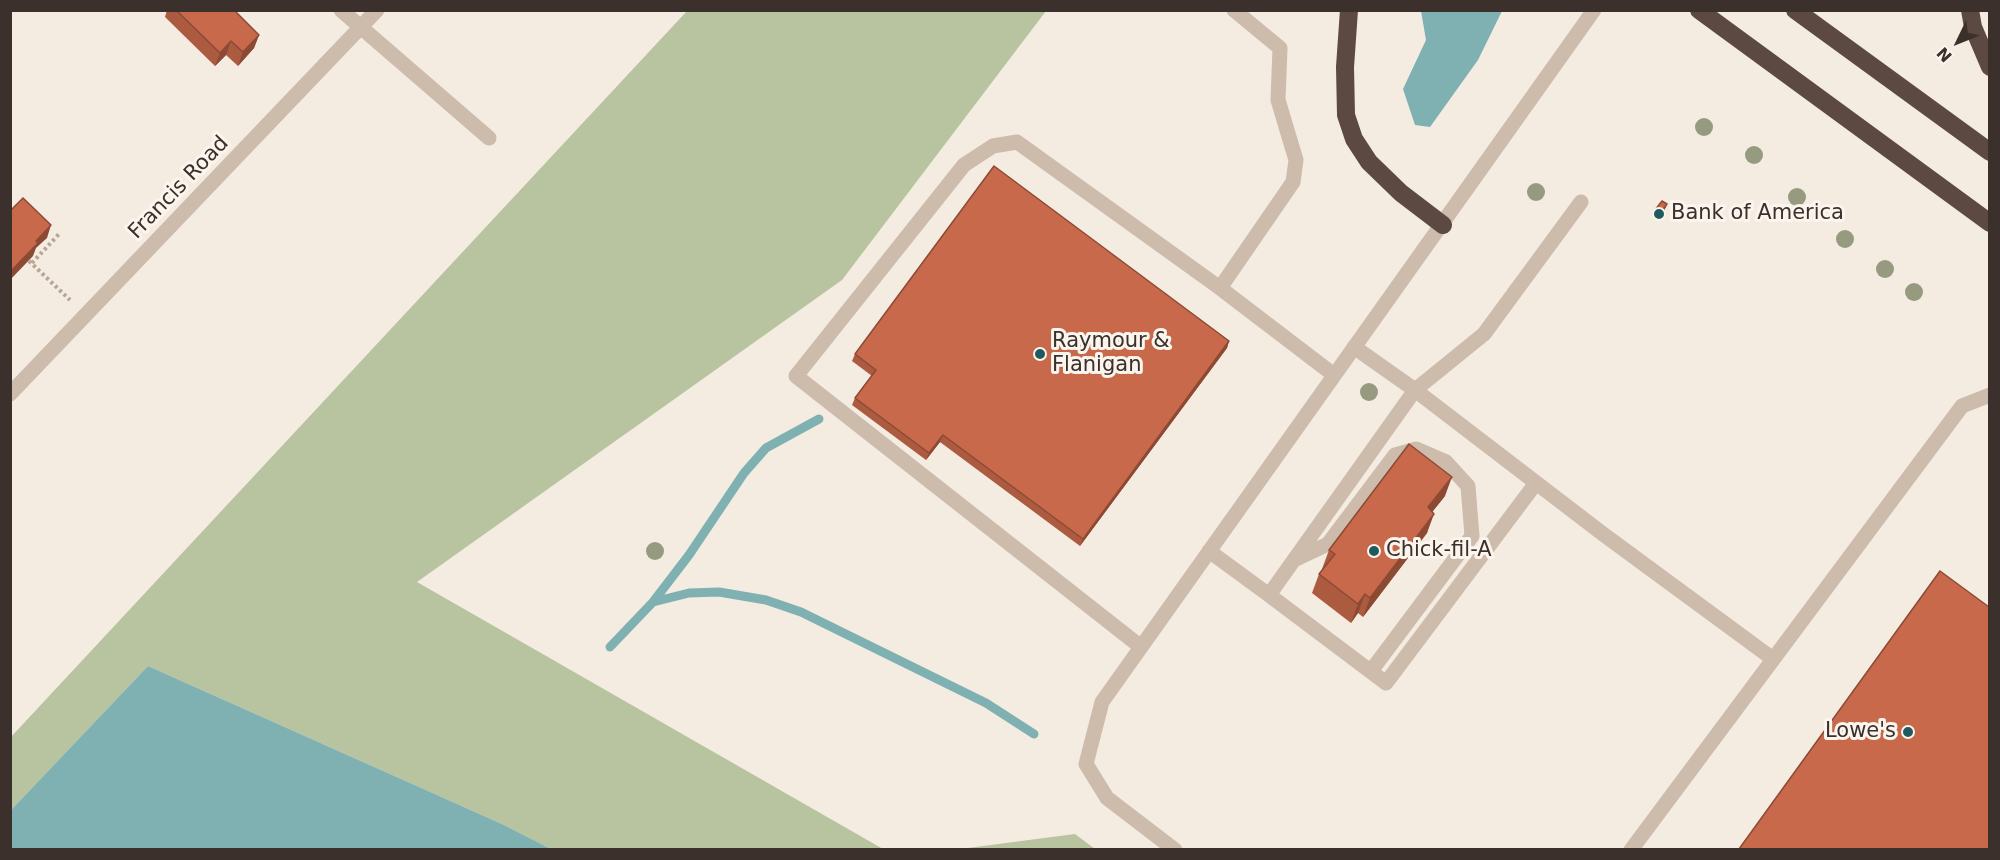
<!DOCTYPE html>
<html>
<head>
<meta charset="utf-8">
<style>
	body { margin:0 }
	#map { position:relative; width:2000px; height:860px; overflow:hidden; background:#f4ebe1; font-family:"DejaVu Sans",sans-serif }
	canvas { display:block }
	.frame { position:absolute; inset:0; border:12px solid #3b302b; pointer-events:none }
	.north { position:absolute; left:1928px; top:12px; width:60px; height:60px; -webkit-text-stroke:4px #fbf5ee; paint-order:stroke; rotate:227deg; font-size:16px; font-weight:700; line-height:24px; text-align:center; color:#3b302b }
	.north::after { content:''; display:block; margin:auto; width:21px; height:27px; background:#3b302b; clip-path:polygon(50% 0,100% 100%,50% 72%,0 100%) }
</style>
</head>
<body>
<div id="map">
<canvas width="2000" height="860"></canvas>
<div class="frame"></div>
<div class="north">N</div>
</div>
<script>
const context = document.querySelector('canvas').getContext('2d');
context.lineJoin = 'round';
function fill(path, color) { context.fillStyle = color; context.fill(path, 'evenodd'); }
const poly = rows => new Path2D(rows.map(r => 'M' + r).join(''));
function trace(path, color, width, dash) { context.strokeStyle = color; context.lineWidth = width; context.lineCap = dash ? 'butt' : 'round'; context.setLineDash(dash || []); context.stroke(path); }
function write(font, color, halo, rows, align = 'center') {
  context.font = font + ' "DejaVu Sans",sans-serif'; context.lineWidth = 6; context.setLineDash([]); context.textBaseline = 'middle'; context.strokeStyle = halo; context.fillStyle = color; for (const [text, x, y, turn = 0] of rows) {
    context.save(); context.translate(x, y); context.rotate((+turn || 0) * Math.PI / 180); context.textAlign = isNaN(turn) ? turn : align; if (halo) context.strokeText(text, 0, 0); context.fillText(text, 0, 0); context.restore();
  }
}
const green = poly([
	[687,11,1046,11,842,280,417,582,883,849,551,849,502,824,148,666,11,810,10,738],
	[1075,834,1095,849,960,849]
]);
const water = poly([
	[1421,11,1502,11,1478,60,1430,127,1415,125,1403,89,1426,40],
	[148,666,502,824,551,849,11,849,11,810]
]);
const stream = poly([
	[653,602,689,555,744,473,766,448,819,419],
	[610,647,653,602,689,593,719,592,766,600,801,612,986,703,1034,734]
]);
const path = poly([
	[29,261,70,300],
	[32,263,60,233]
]);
const minor = poly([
	[341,10,489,138],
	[1220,288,1293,182,1296,160,1278,100,1280,48,1234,10],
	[1354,347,1415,390,1603,534,1773,659],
	[10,394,377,10],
	[1536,483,1386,683,1269,595,1415,390,1484,334,1581,202],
	[1209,551,1269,595],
	[1296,559,1328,544,1395,455,1416,449,1446,462,1468,486,1472,536,1371,671],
	[1141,647,796,376,964,165,993,146,1017,142,1220,288,1334,375],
	[1175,850,1107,798,1086,764,1102,702,1594,10],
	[1631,850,1962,406,1990,395]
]);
const highway = poly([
	[1349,10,1345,67,1346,115,1354,139,1369,162,1401,193,1443,225],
	[1699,10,1990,223],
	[1795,10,1990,152],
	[1970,10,1973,27,1990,67]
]);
const trees = [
	[1704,127],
	[1754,155],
	[1536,192],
	[1797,197],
	[1845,239],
	[1885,269],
	[1914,292],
	[1369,392],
	[655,551]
];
const wall = poly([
	[167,10,234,10,259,35,254,48,238,66,226,55,215,66,165,17],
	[1667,204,1664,211,1658,220,1653,217,1655,210],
	[1229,341,1227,348,1080,546,940,442,926,460,852,405,855,398,872,376,852,361,855,354],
	[1445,496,1432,512,1427,533,1363,617,1358,613,1351,623,1312,593,1319,574,1323,570,1322,569,1329,550]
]);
const shadedWall = poly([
	[259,35,254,48,238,66,243,52],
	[231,41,226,55,215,66,220,53],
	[1667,204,1664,211,1658,220,1660,214],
	[51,225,47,238,36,248,33,256,10,280,10,272,36,241],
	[1229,341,1227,348,1080,546,1083,539],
	[943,435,940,442,926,460,929,453],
	[1452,477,1445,496,1421,526,1428,507],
	[1434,514,1427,533,1363,617,1370,598],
	[1365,594,1358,613,1351,623,1358,604]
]);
const building = poly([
	[176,10,234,10,259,35,243,52,231,41,220,53,176,10],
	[994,166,1229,341,1083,539,943,435,929,453,855,398,876,370,855,354,994,166],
	[23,198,51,225,36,241,38,243,10,272,10,211,23,198],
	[1662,201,1667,204,1660,214,1655,210,1662,201],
	[1409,444,1452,477,1428,507,1434,514,1370,598,1365,594,1358,604,1319,574,1335,554,1329,550,1409,444],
	[1940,571,1989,607,1989,849,1739,849,1940,571]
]);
const markers = [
	[1659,214,6,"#1f5a5e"],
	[1040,354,6,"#1f5a5e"],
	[1374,551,6,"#1f5a5e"],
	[1908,732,6,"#1f5a5e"]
];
const streetNames = [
	["Francis Road",179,188,-46]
];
const poiNames = [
	["Bank of America",1671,214],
	["Raymour &",1052,342],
	["Flanigan",1052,366],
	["Chick-fil-A",1386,551],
	["Lowe's",1896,732,"right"]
];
fill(green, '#b8c4a0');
fill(water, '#7fb0b2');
trace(stream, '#7fb0b2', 9);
trace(path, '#b9a596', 4, [3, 3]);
trace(minor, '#cdbbac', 15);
trace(highway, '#5c4a42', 18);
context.fillStyle = '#969b7f';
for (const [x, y] of trees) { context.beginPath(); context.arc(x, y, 9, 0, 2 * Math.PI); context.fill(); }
fill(wall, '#ac5a40');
fill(shadedWall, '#8c4a34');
fill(building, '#c8694b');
trace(building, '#8c4a34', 1.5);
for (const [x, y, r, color] of markers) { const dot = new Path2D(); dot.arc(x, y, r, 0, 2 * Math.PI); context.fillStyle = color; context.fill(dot); trace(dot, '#fbf5ee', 2); }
write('21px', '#3b302b', '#fbf5ee', streetNames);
write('21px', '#3b302b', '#fbf5ee', poiNames, 'left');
</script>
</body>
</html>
